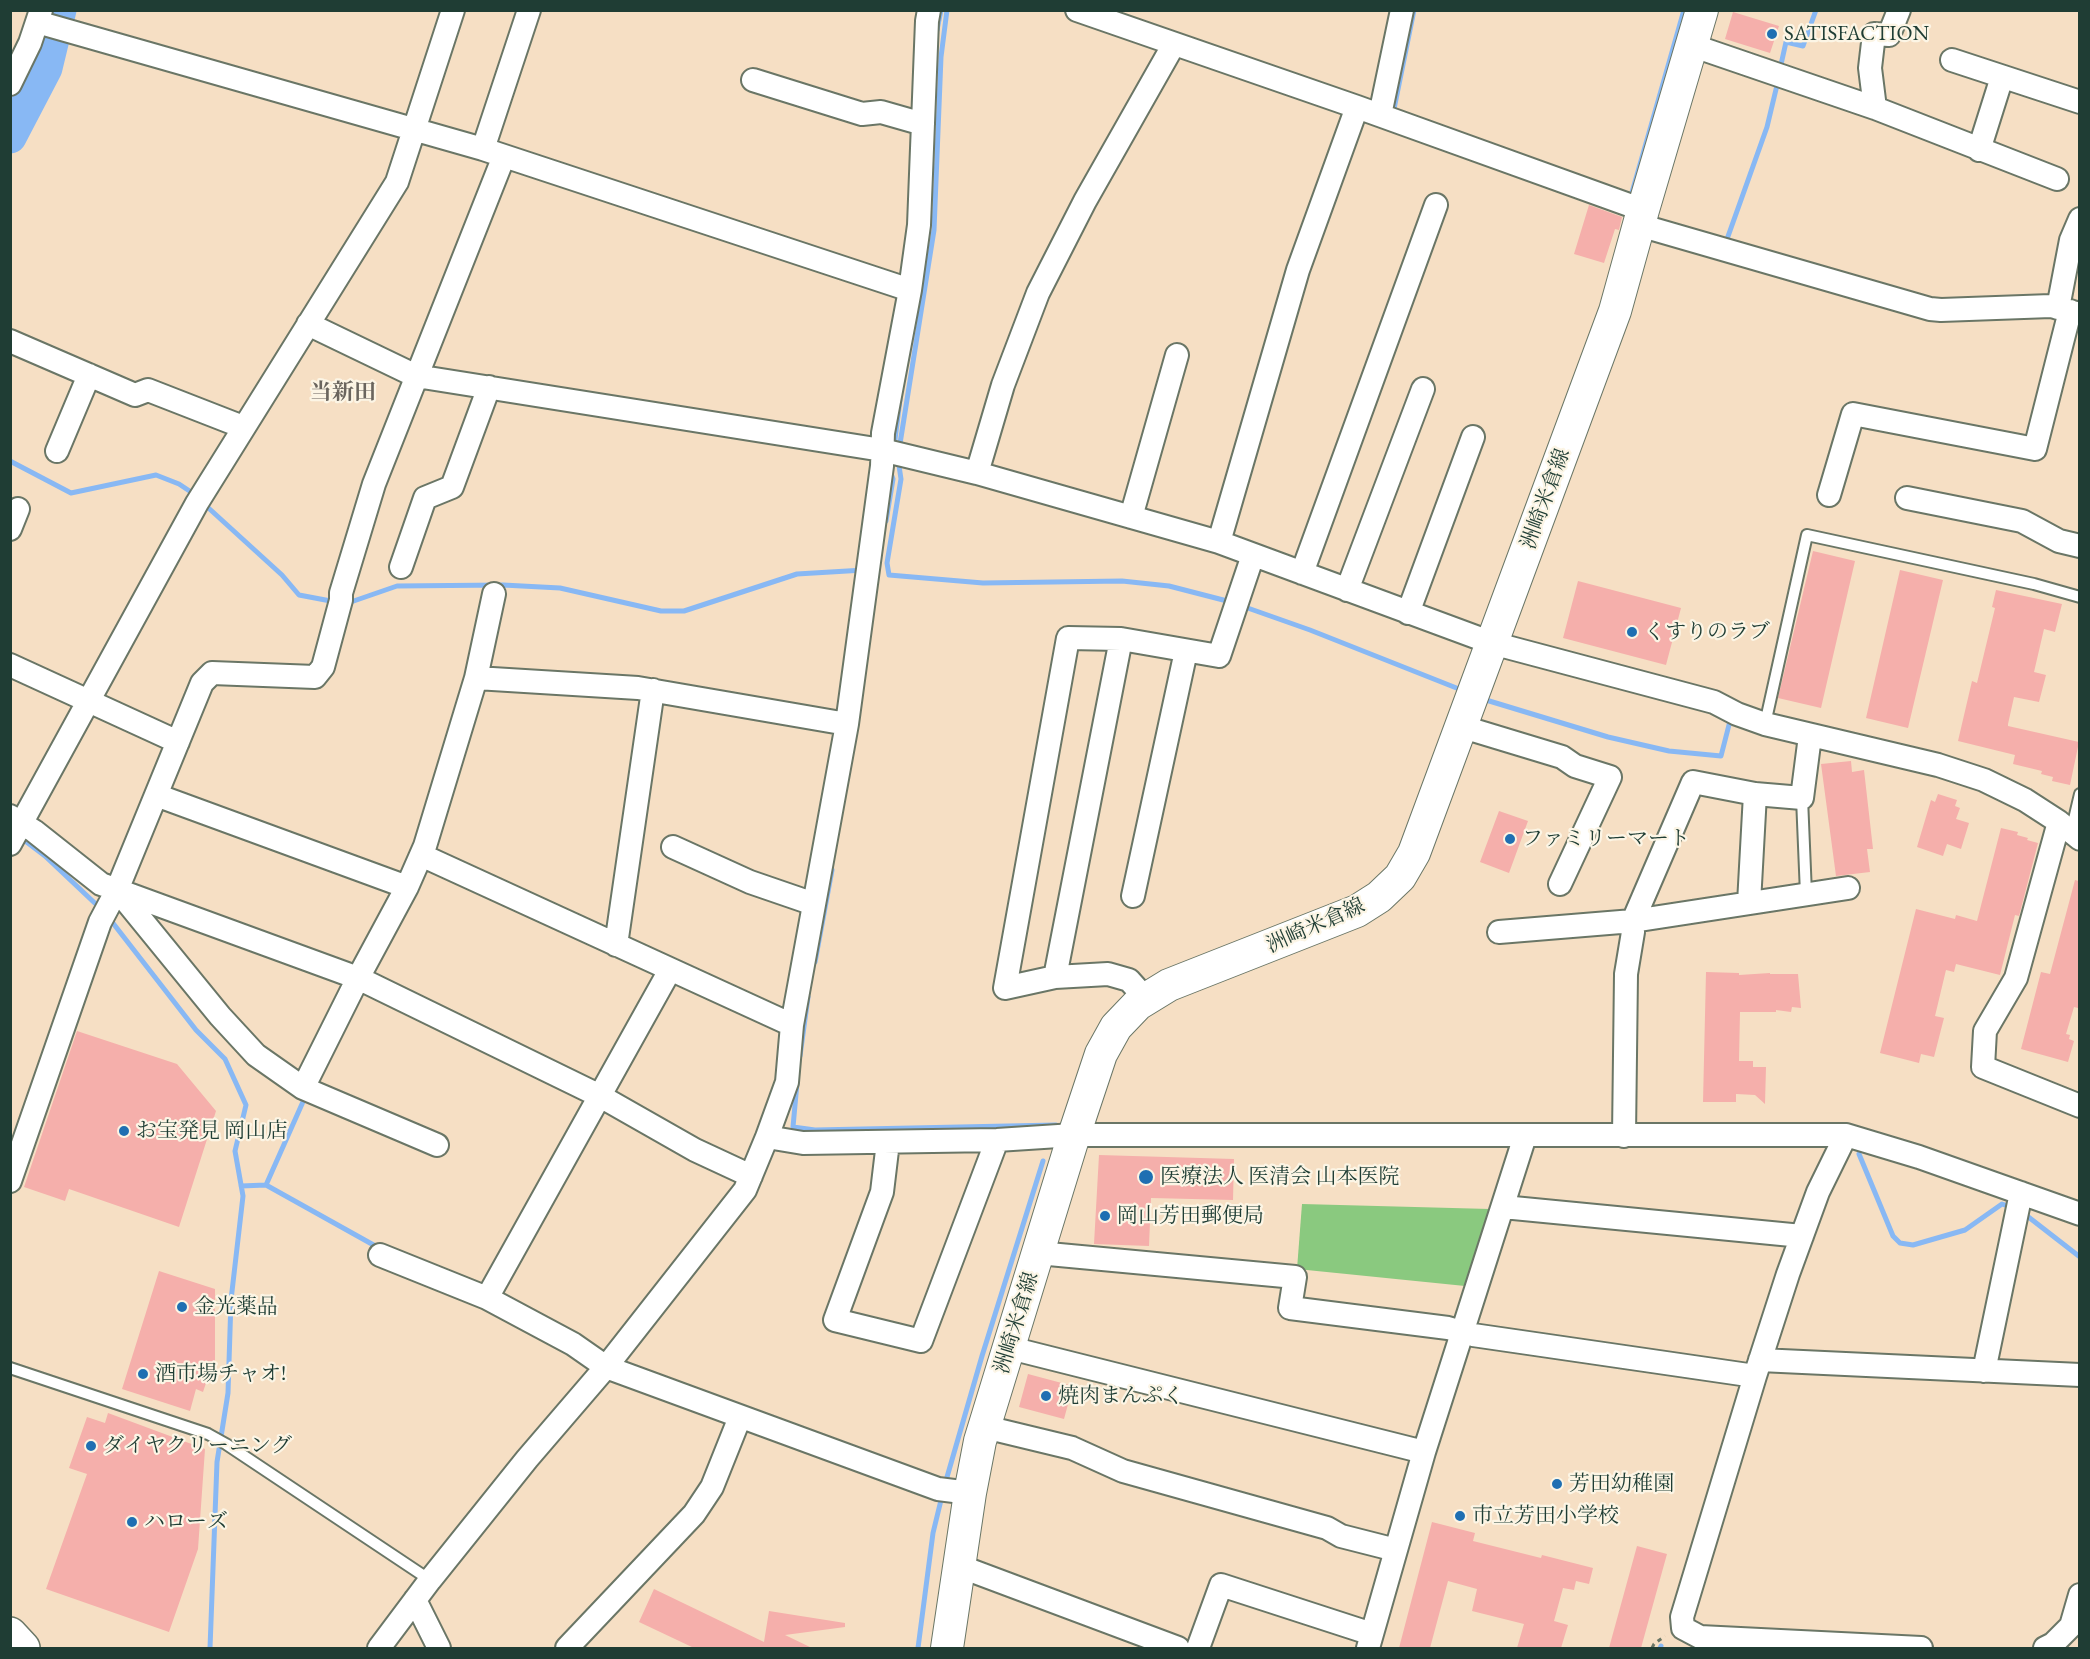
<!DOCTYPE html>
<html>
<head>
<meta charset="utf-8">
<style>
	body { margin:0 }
	#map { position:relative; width:2090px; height:1659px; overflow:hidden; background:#f6dfc4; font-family:"EB Garamond",serif }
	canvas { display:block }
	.frame { position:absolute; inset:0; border:12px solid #1f3d34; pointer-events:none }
</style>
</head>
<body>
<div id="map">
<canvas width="2090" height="1659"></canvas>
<div class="frame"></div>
</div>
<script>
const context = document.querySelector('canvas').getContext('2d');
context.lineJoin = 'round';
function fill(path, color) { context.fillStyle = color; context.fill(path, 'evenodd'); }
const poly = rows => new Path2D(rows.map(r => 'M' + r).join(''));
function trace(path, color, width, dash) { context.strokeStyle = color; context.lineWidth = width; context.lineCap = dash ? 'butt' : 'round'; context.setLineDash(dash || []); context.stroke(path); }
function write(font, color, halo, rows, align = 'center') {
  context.font = font + ' "EB Garamond","Noto Serif JP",serif'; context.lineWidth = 4.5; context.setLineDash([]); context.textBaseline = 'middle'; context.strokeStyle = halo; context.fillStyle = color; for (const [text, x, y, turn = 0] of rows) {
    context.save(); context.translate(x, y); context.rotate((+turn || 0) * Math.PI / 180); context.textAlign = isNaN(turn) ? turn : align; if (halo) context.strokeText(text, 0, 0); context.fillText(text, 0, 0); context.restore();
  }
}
const green = poly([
	[1302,1204,1490,1209,1465,1286,1297,1269]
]);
const stream = poly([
	[937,30,941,10],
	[1780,69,1786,42,1803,46,1816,10],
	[1394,109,1414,10],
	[1631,196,1684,10],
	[1726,242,1767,127,1778,81],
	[894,447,900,400],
	[899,450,934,230,941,57,947,10],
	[898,459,901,479,887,563,889,575,983,583,1122,581,1169,586,1231,602],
	[10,461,71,493,156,475,179,484,194,494],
	[203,503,282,575,299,595,336,602],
	[886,521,893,479,890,471],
	[345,604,397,586,503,585,560,588,661,611,684,611,797,574,864,570],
	[1242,606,1310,630,1459,689],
	[1486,700,1608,737,1669,751,1721,756,1730,721],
	[20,837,45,856,100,908],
	[109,918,196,1030,225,1059,246,1105,235,1151,243,1196,231,1300,228,1393,217,1462,210,1648],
	[815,962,832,870],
	[800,1056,808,997],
	[797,1083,793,1127,815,1130,1056,1125],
	[1859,1154,1893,1236,1900,1243,1913,1245,1965,1230,2002,1204,2014,1208],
	[266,1185,379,1248],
	[241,1186,266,1185,306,1095],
	[2022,1212,2080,1257],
	[945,1484,982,1356,1043,1161],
	[918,1648,933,1533,942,1496],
	[1660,1648,1661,1646]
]);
const river = poly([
	[10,137,46,68,60,10]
]);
const building = poly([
	[1733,12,1779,26,1770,53,1725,39],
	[1589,205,1622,217,1619,230,1615,229,1604,263,1574,254],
	[1813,551,1855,561,1821,708,1778,698],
	[1900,570,1943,580,1908,728,1866,718],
	[1578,581,1681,608,1666,665,1563,638],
	[1996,590,2062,604,2055,632,2044,629,2034,672,2046,675,2039,702,2014,697,2008,724,2008,726,2079,742,2070,785,2052,781,2053,777,2041,774,2042,771,2013,764,2015,755,1958,741,1972,681,1977,683,1995,608,1992,607],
	[1851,761,1852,772,1864,770,1873,849,1867,849,1870,872,1836,876,1821,764],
	[1938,794,1957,800,1955,806,1960,808,1956,819,1969,823,1961,849,1947,844,1943,856,1917,847,1931,800,1935,802],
	[1499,811,1528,821,1509,873,1480,862],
	[2001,828,2018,832,2017,835,2028,838,2027,840,2038,843,2019,916,2015,915,2000,975,1956,964,1954,972,1946,970,1935,1016,1944,1018,1934,1057,1921,1054,1919,1063,1880,1053,1916,909,1955,919,1956,915,1977,921],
	[2075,880,2079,881,2079,1000,2078,1008,2074,1007,2066,1034,2070,1035,2069,1039,2074,1041,2068,1062,2021,1049,2041,972,2050,974],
	[1706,972,1739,973,1739,975,1770,973,1770,974,1798,974,1801,1008,1792,1007,1791,1012,1776,1010,1776,1012,1740,1012,1739,1061,1753,1061,1753,1067,1766,1067,1765,1104,1755,1095,1736,1094,1736,1102,1703,1102],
	[77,1031,177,1064,216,1111,179,1227,69,1189,65,1201,24,1187],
	[1099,1155,1234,1159,1233,1200,1151,1198,1149,1246,1094,1244],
	[159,1271,215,1289,215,1379,208,1377,203,1392,196,1389,190,1411,122,1389],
	[1028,1374,1073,1386,1064,1419,1019,1407],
	[108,1413,205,1449,198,1549,169,1632,46,1589,87,1474,69,1468,87,1417,105,1423],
	[1432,1522,1475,1533,1473,1541,1541,1558,1542,1555,1593,1568,1589,1584,1576,1581,1574,1590,1563,1588,1554,1621,1568,1625,1561,1648,1517,1648,1524,1624,1472,1611,1477,1589,1448,1581,1430,1648,1399,1648],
	[1637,1546,1667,1554,1641,1648,1609,1648],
	[654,1589,764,1642,769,1611,845,1623,845,1627,785,1635,812,1648,694,1648,639,1622]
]);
const path = poly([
	[1652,1648,1654,1644,1665,1636]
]);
const lane = poly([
	[1765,724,1807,535,2034,584,2080,597],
	[1802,798,1806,894],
	[2071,832,2080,794],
	[10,1368,208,1434,226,1444,430,1580]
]);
const street = poly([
	[1077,10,1357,107,1643,210],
	[37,22,483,149,910,290],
	[1691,45,1875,108,2057,179],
	[1952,60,2080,102],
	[753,80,862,114,881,112,923,124],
	[10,84,30,43,41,10],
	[1875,108,1870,68,1874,34,1889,35,1899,10],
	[1380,115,1402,10],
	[483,149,529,10],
	[1979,150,2002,77],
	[1639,225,1930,309,1941,310,2051,306,2080,314],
	[2058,308,2071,240,2080,219],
	[308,324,416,376,882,450,977,473,1219,542,1492,643,1714,702,1737,714,1765,724,1938,765,1984,780,2025,800,2059,822,2080,839],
	[10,341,135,395,148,390,243,427],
	[57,451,89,375],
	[977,473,1003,385,1038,293,1085,201,1174,44],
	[1829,495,1853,414,2035,449,2070,311],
	[1907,498,2022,521,2059,541,2080,546],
	[1131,517,1177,355],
	[10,529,18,509],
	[1219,542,1298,270,1357,107],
	[401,567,425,498,452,487,489,387],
	[1302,573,1436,205],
	[1347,590,1423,389],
	[1408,613,1473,437],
	[10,665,178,742],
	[476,678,638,688,847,724],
	[1463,727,1562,757,1575,766,1610,777,1560,884],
	[156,795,407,887],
	[10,816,34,831,101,884,358,978,600,1096,695,1150,751,1176],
	[2059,822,2016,978,1985,1031,1983,1067,2080,1106],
	[10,844,197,503,397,182,453,10],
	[673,847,750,882,814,904],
	[421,855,792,1025],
	[118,891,220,1016,256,1055,303,1088,437,1145],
	[1133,896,1186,651],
	[1749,903,1755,794],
	[1499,932,1633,921,1848,888],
	[616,945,653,690],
	[1055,977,1121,639],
	[1146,999,1129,980,1108,974,1055,977,1005,988,1068,638,1121,639,1219,656,1253,555],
	[303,1088,358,978,407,887,425,846,476,678,494,594],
	[1846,1135,1818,1192,1788,1274,1755,1376,1682,1617,1683,1628,1700,1637,1921,1648],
	[1624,1136,1626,974,1633,932,1633,921,1693,782,1755,794,1802,798,1810,736],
	[767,1137,803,1143,997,1140,1074,1135,1846,1135,1919,1157,2080,1214],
	[888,1142,882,1192,835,1320,921,1341,997,1140],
	[10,1181,100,922,117,890,202,683,212,673,315,677,323,667,341,600,341,593,374,484,504,156],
	[1503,1207,1802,1236],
	[1038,1253,1295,1277,1290,1308,1448,1328,1473,1335,1755,1376],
	[380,1255,487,1298,573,1344,606,1367,938,1489,970,1493],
	[487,1298,670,970],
	[1010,1348,1424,1452],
	[1760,1360,2080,1375],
	[1984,1371,2021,1193],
	[985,1427,1072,1448,1123,1471,1327,1528,1341,1536,1396,1550],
	[959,1566,1178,1648],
	[415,1600,439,1648],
	[379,1648,430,1580,527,1459,606,1367,745,1190,767,1137,787,1082,792,1025,847,724,882,466,883,433,910,290,919,225,927,21,929,10],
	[567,1648,694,1514,712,1487,740,1417],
	[1198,1648,1221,1585,1372,1634],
	[1368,1648,1424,1452,1525,1136],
	[2045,1648,2053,1644,2071,1626,2080,1595]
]);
const secondary = poly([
	[947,1648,970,1493,980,1441,1074,1135,1101,1054,1116,1027,1138,1004,1169,985,1357,911,1379,897,1400,877,1414,853,1615,311,1643,210,1702,10]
]);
const highway = poly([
	[10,1634,23,1648]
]);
const markers = [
	[1772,34,6,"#1f6fb2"],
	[1632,632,6,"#1f6fb2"],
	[1510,839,6,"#1f6fb2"],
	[124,1131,6,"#1f6fb2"],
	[1146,1177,8,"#1f6fb2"],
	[1105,1216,6,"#1f6fb2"],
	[182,1307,6,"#1f6fb2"],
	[143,1374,6,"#1f6fb2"],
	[1046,1396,6,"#1f6fb2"],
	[91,1446,6,"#1f6fb2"],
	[1557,1484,6,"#1f6fb2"],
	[1460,1516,6,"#1f6fb2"],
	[132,1522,6,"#1f6fb2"]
];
const poiNames = [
	["SATISFACTION",1784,34],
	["くすりのラブ",1644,632],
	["ファミリーマート",1522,839],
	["お宝発見 岡山店",136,1131],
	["医療法人 医清会 山本医院",1160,1177],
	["岡山芳田郵便局",1117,1216],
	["金光薬品",194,1307],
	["酒市場チャオ!",155,1374],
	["焼肉まんぷく",1058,1396],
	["ダイヤクリーニング",103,1446],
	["芳田幼稚園",1569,1484],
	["市立芳田小学校",1472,1516],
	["ハローズ",144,1522]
];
const streetNames = [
	["洲崎米倉線",1546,499,-70],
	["洲崎米倉線",1316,926,-24],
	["洲崎米倉線",1017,1323,-73]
];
const neighbourhoodNames = [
	["当新田",343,393]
];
fill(green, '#8ac97f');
trace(stream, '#88b8f4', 5);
trace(river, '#88b8f4', 33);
fill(building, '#f5afab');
trace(lane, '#6a7666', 14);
trace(street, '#6a7666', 26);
trace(secondary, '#6a7666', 34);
trace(highway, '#6a7666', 36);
trace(path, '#6a7666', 3, [4.5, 4.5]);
trace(lane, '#fff', 10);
trace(street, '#fff', 22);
trace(secondary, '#fff', 32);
trace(highway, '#fff', 33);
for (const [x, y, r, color] of markers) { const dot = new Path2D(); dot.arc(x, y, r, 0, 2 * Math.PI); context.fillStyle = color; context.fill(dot); trace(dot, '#fcf5e5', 2); }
write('21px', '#1f3d34', '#fcf5e5', poiNames, 'left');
write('21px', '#1f3d34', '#fcf5e5', streetNames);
write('bold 22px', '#6a655e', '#fcf5e5', neighbourhoodNames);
</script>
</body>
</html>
